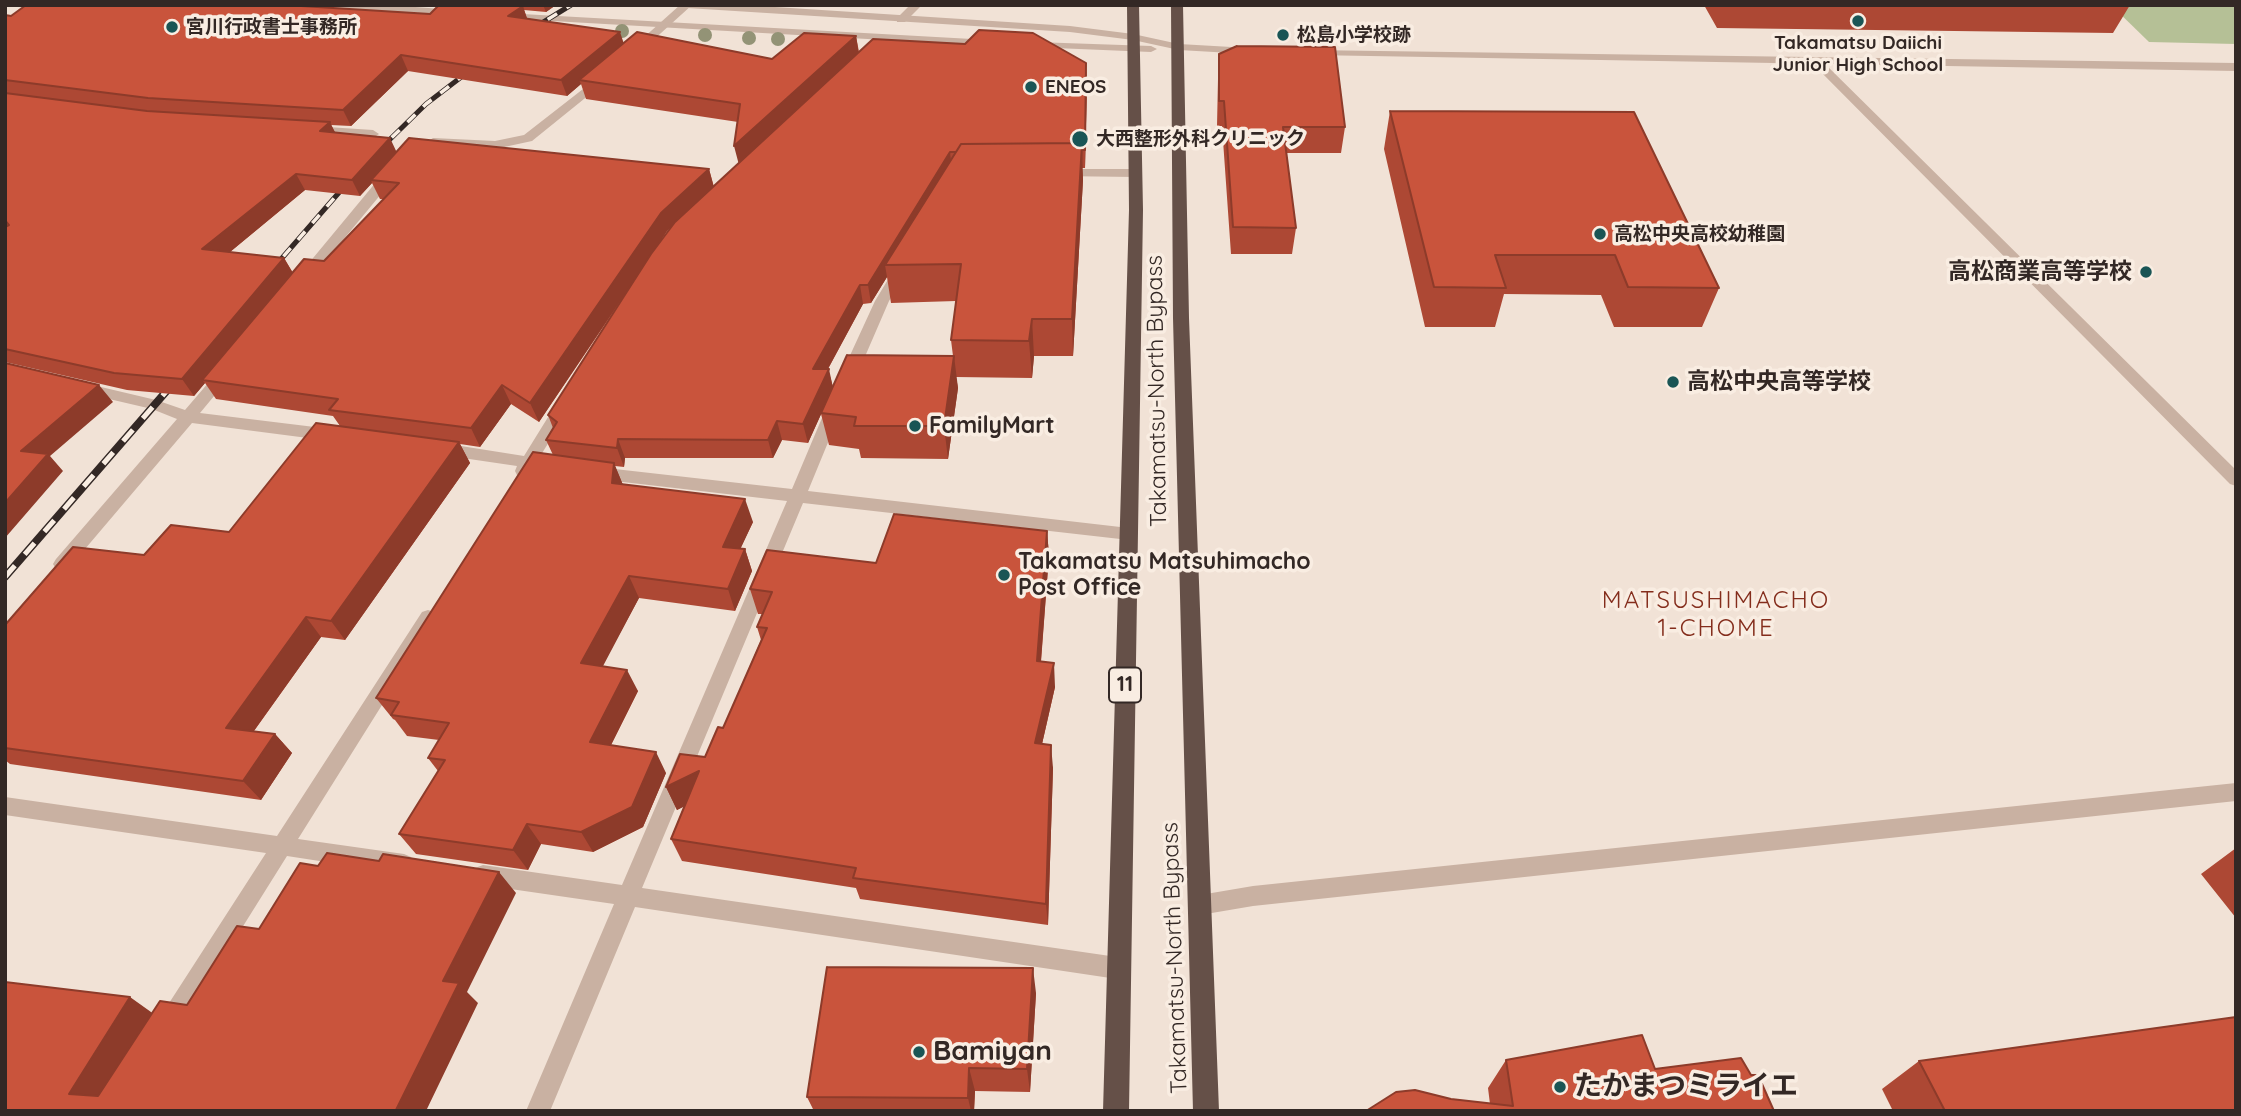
<!DOCTYPE html>
<html>
<head>
<meta charset="utf-8">
<style>
	body { margin:0 }
	#map { position:relative; width:2241px; height:1116px; overflow:hidden; background:#f1e2d6; font-family:Quicksand,sans-serif }
	canvas { display:block }
	.frame { position:absolute; inset:0; border:7px solid #332825; pointer-events:none }
</style>
</head>
<body>
<div id="map">
<canvas width="2241" height="1116"></canvas>
<div class="frame"></div>
</div>
<script>
const context = document.querySelector('canvas').getContext('2d');
context.lineJoin = 'round';
function fill(path, color) { context.fillStyle = color; context.fill(path, 'evenodd'); }
const poly = rows => new Path2D(rows.map(r => 'M' + r).join(''));
function trace(path, color, width, dash) { context.strokeStyle = color; context.lineWidth = width; context.lineCap = dash ? 'butt' : 'round'; context.setLineDash(dash || []); context.stroke(path); }
function write(font, color, halo, rows, align = 'center') {
  context.font = font + ' Quicksand,"Noto Sans JP",sans-serif'; context.lineWidth = 7; context.setLineDash([]); context.textBaseline = 'middle'; context.strokeStyle = halo; context.fillStyle = color; for (const [text, x, y, turn = 0] of rows) {
    context.save(); context.translate(x, y); context.rotate((+turn || 0) * Math.PI / 180); context.textAlign = isNaN(turn) ? turn : align; if (halo) context.strokeText(text, 0, 0); context.fillText(text, 0, 0); context.restore();
  }
}
const green = poly([
	[2111,5,2236,5,2236,44,2149,42]
]);
const minor = poly([
	[680,5,692,5,640,52,632,52,632,48,680,5],
	[910,5,922,5,905,22,897,22,897,18,910,5],
	[1811,58,1819,58,2236,470,2236,486,2230,484,1811,62,1811,58],
	[601,75,605,76,605,82,532,141,495,149,433,146,427,142,433,138,495,141,524,135,601,75],
	[312,126,373,130,379,134,373,138,308,133,308,127,312,126],
	[391,169,397,173,396,176,309,281,299,281,299,275,386,170,391,169],
	[1059,169,1136,169,1142,173,1136,177,1054,176,1053,173,1059,169],
	[900,267,907,271,889,301,857,375,849,380,844,379,841,375,875,301,895,268,900,267],
	[226,367,234,372,200,413,331,429,337,431,339,435,337,439,331,441,192,423,68,569,56,569,53,564,56,559,177,419,152,409,79,392,76,388,79,384,84,383,156,400,185,410,221,368,226,367],
	[564,400,572,405,539,458,547,464,545,468,533,469,529,475,517,475,515,471,517,466,442,455,434,449,442,443,524,456,558,401,564,400],
	[835,401,843,406,808,491,1129,528,1138,534,1129,540,803,503,642,888,1117,957,1125,960,1128,968,1125,976,1117,979,635,907,550,1111,526,1111,614,904,483,885,475,882,472,875,475,868,483,865,622,885,787,501,597,479,589,473,597,467,792,489,827,406,835,401],
	[428,610,434,612,437,617,434,622,298,839,404,854,411,857,415,864,411,871,404,874,287,856,178,1030,170,1033,162,1030,159,1022,162,1014,266,853,5,815,5,797,277,836,422,612,428,610],
	[2236,783,2236,801,1253,906,1200,915,1192,912,1189,905,1192,898,1200,895,1253,886,2236,783]
]);
const tertiary = poly([
	[331,5,389,5,455,10,461,13,455,16,336,8,331,5],
	[682,5,744,5,1070,26,1133,34,1179,44,1249,48,1255,51,1249,54,1179,50,1133,40,1070,32,687,8,682,5],
	[504,13,990,40,996,43,990,46,500,18,500,14,504,13],
	[1035,42,1151,46,1157,49,1151,52,1031,47,1031,43,1035,42],
	[1308,50,2236,63,2236,71,1312,55,1306,52,1308,50]
]);
const trunk = poly([
	[1127,5,1139,5,1143,210,1129,1111,1103,1111,1129,210,1127,5],
	[1171,5,1183,5,1189,318,1219,1111,1193,1111,1173,318,1171,5]
]);
const railFar1 = poly([
	[529,31,571,5],
	[376,153,426,104,473,68],
	[269,273,349,181]
]);
const rail = poly([
	[5,577,177,379]
]);
const trees = [
	[622,31],
	[705,35],
	[749,38],
	[778,39]
];
const wall = poly([
	[439,5,556,5,546,12,524,10,527,18,624,43,772,59,856,36,859,52,1087,80,1085,168,1082,168,1083,180,1073,356,1034,356,1032,378,956,377,958,388,948,459,861,458,859,449,829,445,821,414,808,443,782,440,773,458,625,458,624,467,615,466,623,485,753,522,740,549,745,549,752,571,735,611,639,598,602,666,638,691,611,745,666,773,643,827,593,852,541,844,528,870,416,854,399,834,438,771,428,758,439,740,407,736,395,720,393,719,376,698,553,455,546,440,553,428,548,415,637,277,539,422,511,404,480,447,460,444,470,463,345,640,321,637,254,731,275,734,292,753,261,800,10,764,5,760,5,625,144,555,229,532,340,426,333,416,216,399,205,383,194,396,127,390,5,362,5,15,430,14],
	[408,71,567,96,581,84,586,99,738,122,739,164,714,187,709,169,396,152,335,132,331,125,351,126],
	[372,183,380,199,384,199,324,261,293,273,284,258,230,252,305,190,360,196],
	[672,226,656,248,667,231],
	[887,277,891,303,956,301,951,340,953,356,833,387,828,369,863,304,871,303],
	[1704,5,2130,5,2113,33,1717,28],
	[1219,54,1345,127,1341,153,1286,153,1296,228,1292,254,1231,254,1222,126,1217,126,1218,79],
	[1390,111,1719,288,1702,327,1614,327,1601,295,1504,294,1495,327,1425,327,1384,149],
	[1047,531,1049,555,1041,662,1055,687,1042,744,1053,768,1048,925,860,899,856,888,682,861,671,839,684,806,677,810,666,787,705,757,723,728,761,640,757,627,763,614,758,614,750,589,876,563],
	[2236,848,2236,918,2201,874],
	[1036,993,1030,1092,975,1091,974,1111,814,1111,807,1097],
	[1506,1060,1751,1075,1774,1111,1366,1111,1451,1099,1490,1104,1488,1088],
	[1919,1061,2236,1111,1893,1111,1882,1089]
]);
const shadedWall = poly([
	[543,5,556,5,546,12],
	[523,6,528,22,508,16],
	[620,32,625,47,579,80,581,84,567,96,561,80],
	[856,36,859,55,739,165,734,146],
	[401,55,408,71,351,126,343,110],
	[1086,63,1087,80,1085,168,1085,150],
	[330,122,338,139,320,131],
	[390,138,398,155,371,180,372,183,360,196,352,180],
	[1082,143,1083,180,1073,356,1072,319],
	[950,152,952,170,885,265,887,277,871,303,868,285],
	[709,169,714,188,667,231,539,422,530,403,661,213],
	[296,174,305,190,213,266,202,249],
	[284,258,294,275,202,380,205,383,194,396,182,379],
	[860,285,863,304,818,387,813,369],
	[1032,319,1034,356,1032,378,1029,341],
	[954,356,958,388,948,459,944,426],
	[829,369,833,388,808,443,803,424],
	[99,385,113,402,50,456,63,471,5,538,5,503,21,451],
	[502,385,511,404,480,447,471,428],
	[777,421,782,440,773,458,768,440],
	[618,439,625,458,624,467,617,448],
	[459,442,470,463,345,640,331,621],
	[614,463,623,485,612,483],
	[745,499,753,522,731,569,723,547],
	[1047,531,1049,555,1039,685,1037,661],
	[745,549,752,571,735,611,728,589],
	[629,576,639,598,593,685,581,663],
	[306,617,321,637,243,746,226,728],
	[1054,663,1055,687,1037,766,1035,743],
	[627,670,638,691,602,763,590,742],
	[275,734,292,753,261,800,243,781],
	[1051,745,1053,768,1048,925,1046,904],
	[656,752,666,773,643,827,593,852,581,832],
	[699,771,710,794,677,810,666,787],
	[527,824,541,844,528,870,513,850],
	[499,872,516,893,467,992,478,1003,426,1111,396,1111,443,981],
	[1033,968,1036,993,1030,1092,1027,1069],
	[130,997,158,1017,101,1111,69,1094],
	[969,1068,975,1091,974,1111,971,1111,968,1098]
]);
const building = poly([
	[26,5,285,5,430,14,439,5,502,5,523,6,508,16,620,32,561,80,401,55,343,110,148,98,5,80,5,15,11,16,26,5],
	[979,30,1033,33,1086,63,1085,150,1082,150,1082,143,961,144,956,152,950,152,868,285,860,285,813,369,829,369,803,424,777,421,768,440,618,439,617,448,546,440,557,422,548,415,651,254,675,222,873,39,965,44,979,30],
	[637,32,772,59,804,33,856,36,734,146,740,104,579,80,637,32],
	[1237,46,1335,47,1345,127,1283,127,1296,228,1233,227,1224,101,1219,101,1219,54,1237,46],
	[5,93,147,111,330,122,320,131,390,138,352,180,296,174,202,249,284,258,182,379,114,373,5,349,5,227,9,225,5,220,5,93],
	[1390,111,1634,112,1719,288,1628,287,1615,255,1495,255,1506,288,1434,287,1390,111],
	[409,138,709,169,661,213,530,403,502,385,471,428,329,410,338,399,202,380,304,259,324,261,399,183,371,180,409,138],
	[1082,143,1072,319,1032,319,1029,341,951,340,961,264,885,265,961,144,1082,143],
	[847,355,954,356,944,426,854,426,856,417,821,413,847,355],
	[5,363,99,385,21,451,48,454,5,503,5,363],
	[316,423,459,442,331,621,306,617,226,728,275,734,243,781,5,748,5,625,73,547,144,555,171,525,229,532,316,423],
	[533,452,614,463,612,483,745,499,723,547,745,549,728,589,629,576,581,663,627,670,590,742,656,752,632,807,581,832,527,824,513,850,399,834,445,760,428,758,449,723,391,715,399,702,376,698,533,452],
	[894,514,1047,531,1037,661,1054,663,1035,743,1051,745,1046,904,853,878,856,868,671,839,699,771,666,787,680,754,705,757,718,727,723,728,767,628,757,627,772,592,750,589,767,550,876,563,894,514],
	[327,853,379,861,383,854,499,872,443,981,459,983,396,1110,399,1111,5,1111,5,982,130,997,69,1094,98,1096,160,1001,187,1005,237,926,259,929,300,863,318,866,327,853],
	[827,967,1033,968,1027,1069,969,1068,968,1098,807,1097,827,967],
	[2236,1017,2236,1111,1945,1111,1919,1061,2236,1017],
	[1642,1035,1655,1069,1741,1058,1751,1075,1758,1075,1774,1111,1366,1111,1396,1092,1415,1090,1451,1099,1513,1106,1506,1060,1642,1035]
]);
const markers = [
	[1858,21,7,"#1a5555"],
	[172,27,7,"#1a5555"],
	[1283,35,7,"#1a5555"],
	[1031,87,7,"#1a5555"],
	[1080,139,9,"#1a5555"],
	[1600,234,7,"#1a5555"],
	[2146,272,7,"#1a5555"],
	[1673,382,7,"#1a5555"],
	[915,426,7,"#1a5555"],
	[1004,575,7,"#1a5555"],
	[919,1052,7,"#1a5555"],
	[1560,1087,7,"#1a5555"]
];
const farPoinames = [
	["宮川行政書士事務所",186,27],
	["松島小学校跡",1297,35],
	["Takamatsu Daiichi",1858,43,"center"],
	["Junior High School",1858,65,"center"],
	["ENEOS",1045,87],
	["大西整形外科クリニック",1096,139],
	["高松中央高校幼稚園",1614,234]
];
const shields = [
	[1125,685,32]
];
const shieldNames = [
	["11",1125,685]
];
const poiNames = [
	["高松商業高等学校",2132,272,"right"],
	["高松中央高等学校",1687,382],
	["FamilyMart",929,426],
	["Takamatsu Matsuhimacho",1018,562],
	["Post Office",1018,588]
];
const streetNames = [
	["Takamatsu-North Bypass",1157,391,-91],
	["Takamatsu-North Bypass",1175,958,-92]
];
const neighbourhoodNames = [
	["MATSUSHIMACHO",1716,601],
	["1-CHOME",1716,629]
];
const nearPoinames = [
	["Bamiyan",933,1052],
	["たかまつミライエ",1574,1087]
];
fill(green, '#b5c096');
fill(minor, '#c9b1a2');
fill(tertiary, '#c9b1a2');
fill(trunk, '#655048');
trace(railFar1, '#332825', 5);
trace(rail, '#332825', 8);
trace(railFar1, '#f9ede2', 3.5, [11]);
trace(rail, '#f9ede2', 5, [15]);
context.fillStyle = '#939376';
for (const [x, y] of trees) { context.beginPath(); context.arc(x, y, 7, 0, 2 * Math.PI); context.fill(); }
fill(wall, '#ad4834');
fill(shadedWall, '#8d3b2a');
fill(building, '#c9543c');
trace(building, '#8d3b2a', 2);
for (const [x, y, r, color] of markers) { const dot = new Path2D(); dot.arc(x, y, r, 0, 2 * Math.PI); context.fillStyle = color; context.fill(dot); trace(dot, '#f9ede2', 2.5); }
write('bold 19px', '#332825', '#f9ede2', farPoinames, 'left');
for (const [x, y, w] of shields) { const box = new Path2D(); box.roundRect(x - w / 2, y - 17.5, w, 35, 5); context.fillStyle = '#f9ede2'; context.fill(box); trace(box, '#332825', 2); }
write('bold 21px', '#332825', null, shieldNames);
write('bold 23px', '#332825', '#f9ede2', poiNames, 'left');
write('23px', '#332825', '#f9ede2', streetNames);
context.letterSpacing = '2px';
write('24px', '#842d1c', '#f9ede2', neighbourhoodNames);
context.letterSpacing = '0px';
write('bold 28px', '#332825', '#f9ede2', nearPoinames, 'left');
</script>
</body>
</html>
